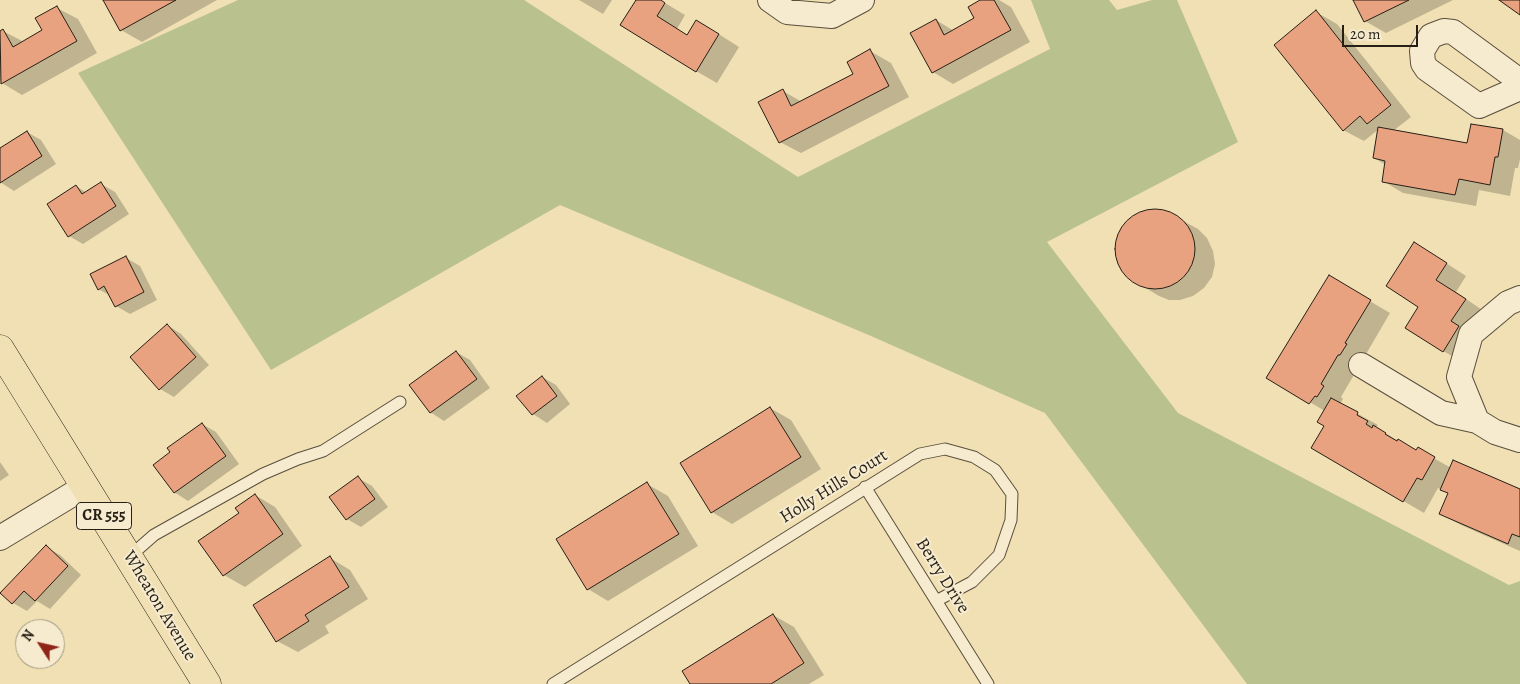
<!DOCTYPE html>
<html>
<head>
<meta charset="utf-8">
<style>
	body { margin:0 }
	#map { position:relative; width:1520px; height:684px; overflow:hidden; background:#f1e0b3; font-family:Alegreya,serif }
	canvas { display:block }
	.north { position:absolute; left:15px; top:619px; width:50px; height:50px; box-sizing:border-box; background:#f6ebce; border:1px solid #a39984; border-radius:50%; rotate:305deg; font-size:14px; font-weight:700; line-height:20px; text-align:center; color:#261f16 }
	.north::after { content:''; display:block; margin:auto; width:18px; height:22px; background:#8f2418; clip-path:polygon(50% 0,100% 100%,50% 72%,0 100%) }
	.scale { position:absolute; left:1342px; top:25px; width:76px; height:22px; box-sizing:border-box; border:2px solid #261f16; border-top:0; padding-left:6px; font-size:15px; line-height:18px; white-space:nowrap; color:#261f16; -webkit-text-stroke:4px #f6ebce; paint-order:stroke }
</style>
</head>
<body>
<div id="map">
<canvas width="1520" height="684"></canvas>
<div class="north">N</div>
<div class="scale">20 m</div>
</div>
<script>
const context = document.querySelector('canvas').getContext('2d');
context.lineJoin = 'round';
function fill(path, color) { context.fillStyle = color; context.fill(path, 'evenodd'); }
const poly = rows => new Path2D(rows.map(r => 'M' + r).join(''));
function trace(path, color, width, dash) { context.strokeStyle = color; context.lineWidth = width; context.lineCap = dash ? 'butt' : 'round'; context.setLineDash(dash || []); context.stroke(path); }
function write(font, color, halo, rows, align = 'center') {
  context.font = font + ' Alegreya,serif'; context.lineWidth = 4; context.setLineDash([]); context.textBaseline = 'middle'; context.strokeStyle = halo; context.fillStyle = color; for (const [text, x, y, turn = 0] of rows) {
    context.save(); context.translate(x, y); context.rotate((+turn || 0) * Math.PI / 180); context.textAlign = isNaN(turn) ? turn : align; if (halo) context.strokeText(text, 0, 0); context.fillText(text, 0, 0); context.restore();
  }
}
const green = poly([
	[238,0,524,0,798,177,1050,49,1031,0,1109,0,1117,10,1152,0,1177,0,1238,142,1047,242,1178,413,1509,585,1520,581,1520,684,1247,684,1045,413,871,336,560,205,271,370,78,73]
]);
const shadow = poly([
	[105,0,217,0,142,42,121,30],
	[579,0,612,0,603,14],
	[637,0,660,0,685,15,677,29,688,36,717,33,739,47,717,83,696,71],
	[982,0,999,0,1011,7,1030,42,953,84,933,72,936,20,954,31,976,19],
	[1355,0,1453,0,1386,33,1365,21],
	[57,8,78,19,97,53,22,95,2,83,0,80,0,32,3,31,24,42,44,31],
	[1316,12,1337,24,1411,117,1393,131,1468,144,1472,125,1503,130,1520,140,1520,159,1518,168,1515,168,1510,196,1479,190,1476,206,1403,193,1383,181,1386,165,1374,158,1379,129,1364,141,1343,130],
	[870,51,891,63,909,97,801,153,780,142,783,91,802,102,855,74],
	[27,132,41,140,56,164,14,191,0,182,0,149],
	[101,184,115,192,129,214,83,244,69,236,76,186,87,193],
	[1151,211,1164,211,1176,217,1198,229,1207,238,1213,251,1215,264,1212,277,1204,288,1193,296,1180,300,1169,300,1159,296,1129,278,1122,270,1117,260,1116,247,1119,234,1127,222,1138,214],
	[1435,256,1466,276,1456,292,1485,312,1463,362,1443,351,1420,307],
	[126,258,140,266,157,300,130,314,116,306,111,296,98,289],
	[1329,277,1390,313,1341,397,1343,399,1340,404,1378,425,1376,427,1398,441,1417,451,1418,449,1451,468,1520,490,1520,551,1461,525,1440,514,1449,494,1443,490,1438,488,1424,513,1312,448,1326,425,1325,411,1268,378],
	[167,325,181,334,209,365,174,397,160,389],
	[456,352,470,360,490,388,444,421,430,412],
	[542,377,556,385,570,404,547,423,533,414,518,396],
	[770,408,791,420,821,469,732,524,712,512],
	[202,424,216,432,239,464,188,501,174,492],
	[0,462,9,475,0,481],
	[358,478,372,486,388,507,361,527,347,519],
	[647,484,668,496,698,546,608,601,588,589],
	[255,495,275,507,302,546,245,587,224,575,240,513],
	[46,547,60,555,81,575,50,609,37,601,27,611,13,603,2,593],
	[330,558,350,570,368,599,325,626,329,633,298,652,277,641],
	[773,615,794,627,824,675,809,684,692,684]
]);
const building = poly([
	[103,0,176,0,120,31,103,0],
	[636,0,661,0,665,3,657,16,687,35,696,20,719,34,696,72,620,25,636,0],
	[980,0,994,0,1011,30,932,73,910,33,936,19,944,35,974,18,968,7,980,0],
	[1353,0,1409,0,1364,22,1353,0],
	[1499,0,1520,0,1520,15,1499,0],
	[57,6,77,41,1,84,0,31,3,29,13,47,42,30,35,18,57,6],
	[1316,10,1391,105,1367,124,1360,116,1343,131,1274,45,1316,10],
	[870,49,889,86,779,143,758,102,783,89,791,106,853,74,847,62,870,49],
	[1471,124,1503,129,1498,157,1495,157,1490,185,1459,179,1455,195,1382,182,1385,161,1373,158,1378,127,1467,143,1471,124],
	[27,131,42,156,0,183,0,148,27,131],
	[101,182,116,206,68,237,47,204,76,185,82,194,101,182],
	'1115 249a40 40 0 1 1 80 0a40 40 0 1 1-80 0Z',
	[1414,242,1447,263,1436,280,1466,299,1451,321,1459,326,1443,352,1405,328,1418,307,1386,286,1414,242],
	[126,256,144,292,115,307,104,286,98,290,90,274,126,256],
	[1329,275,1371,300,1345,343,1347,344,1340,355,1338,355,1321,384,1324,386,1317,397,1315,396,1309,404,1266,378,1329,275],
	[167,324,196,357,159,390,130,357,167,324],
	[456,351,477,379,430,413,409,385,456,351],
	[542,376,557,396,532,415,516,396,542,376],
	[1331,398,1358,412,1357,415,1368,421,1366,424,1372,428,1373,425,1386,433,1385,434,1397,441,1398,439,1416,450,1418,447,1435,457,1422,480,1417,478,1403,502,1311,448,1324,426,1317,422,1331,398],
	[770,407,801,457,711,513,680,463,770,407],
	[202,423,226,456,174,493,153,465,170,452,167,448,202,423],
	[1453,460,1520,489,1520,537,1512,534,1508,544,1439,514,1448,493,1440,490,1453,460],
	[358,476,375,499,346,520,329,497,358,476],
	[647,482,679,534,587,590,556,539,647,482],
	[255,494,283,534,223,576,198,541,239,513,235,508,255,494],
	[46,545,68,566,35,601,24,591,12,604,0,593,46,545],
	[330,556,349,587,305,615,309,621,276,642,253,605,330,556],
	[773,614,804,663,771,684,690,684,682,671,773,614]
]);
const lane = poly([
	[865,487,988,684],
	[129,557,154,535,263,474,298,459,323,451,400,402],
	[553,684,920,454,945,449,974,457,995,470,1012,494,1011,520,999,555,972,582,936,601]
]);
const street = poly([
	[770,0,787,12,832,16,862,0],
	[1520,81,1453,32,1444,31,1431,36,1422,51,1423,63,1427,69,1479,106,1520,88],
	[1520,298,1508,303,1471,334,1459,377,1477,421,1495,432,1520,440],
	[1361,365,1441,413,1477,421],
	[0,538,86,486]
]);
const primary = poly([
	[0,349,207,684]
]);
const shields = [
	[104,516,55]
];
const shieldNames = [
	["CR 555",104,516]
];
const streetNames = [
	["Holly Hills Court",834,487,-32],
	["Berry Drive",942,576,58],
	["Wheaton Avenue",159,606,59]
];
fill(green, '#b9c28e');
fill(shadow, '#0003');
fill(building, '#e8a280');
trace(building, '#261f16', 1);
trace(lane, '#594f3d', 13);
trace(street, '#594f3d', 26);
trace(primary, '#261f16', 29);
trace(lane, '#f6ebce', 11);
trace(street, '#f6ebce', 24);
trace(primary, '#f1e0b3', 28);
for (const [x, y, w] of shields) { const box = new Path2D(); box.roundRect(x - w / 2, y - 13.5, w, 27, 4); context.fillStyle = '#f6ebce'; context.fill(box); trace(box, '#261f16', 1); }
write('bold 16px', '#261f16', null, shieldNames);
write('18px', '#261f16', '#f6ebce', streetNames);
</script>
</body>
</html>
